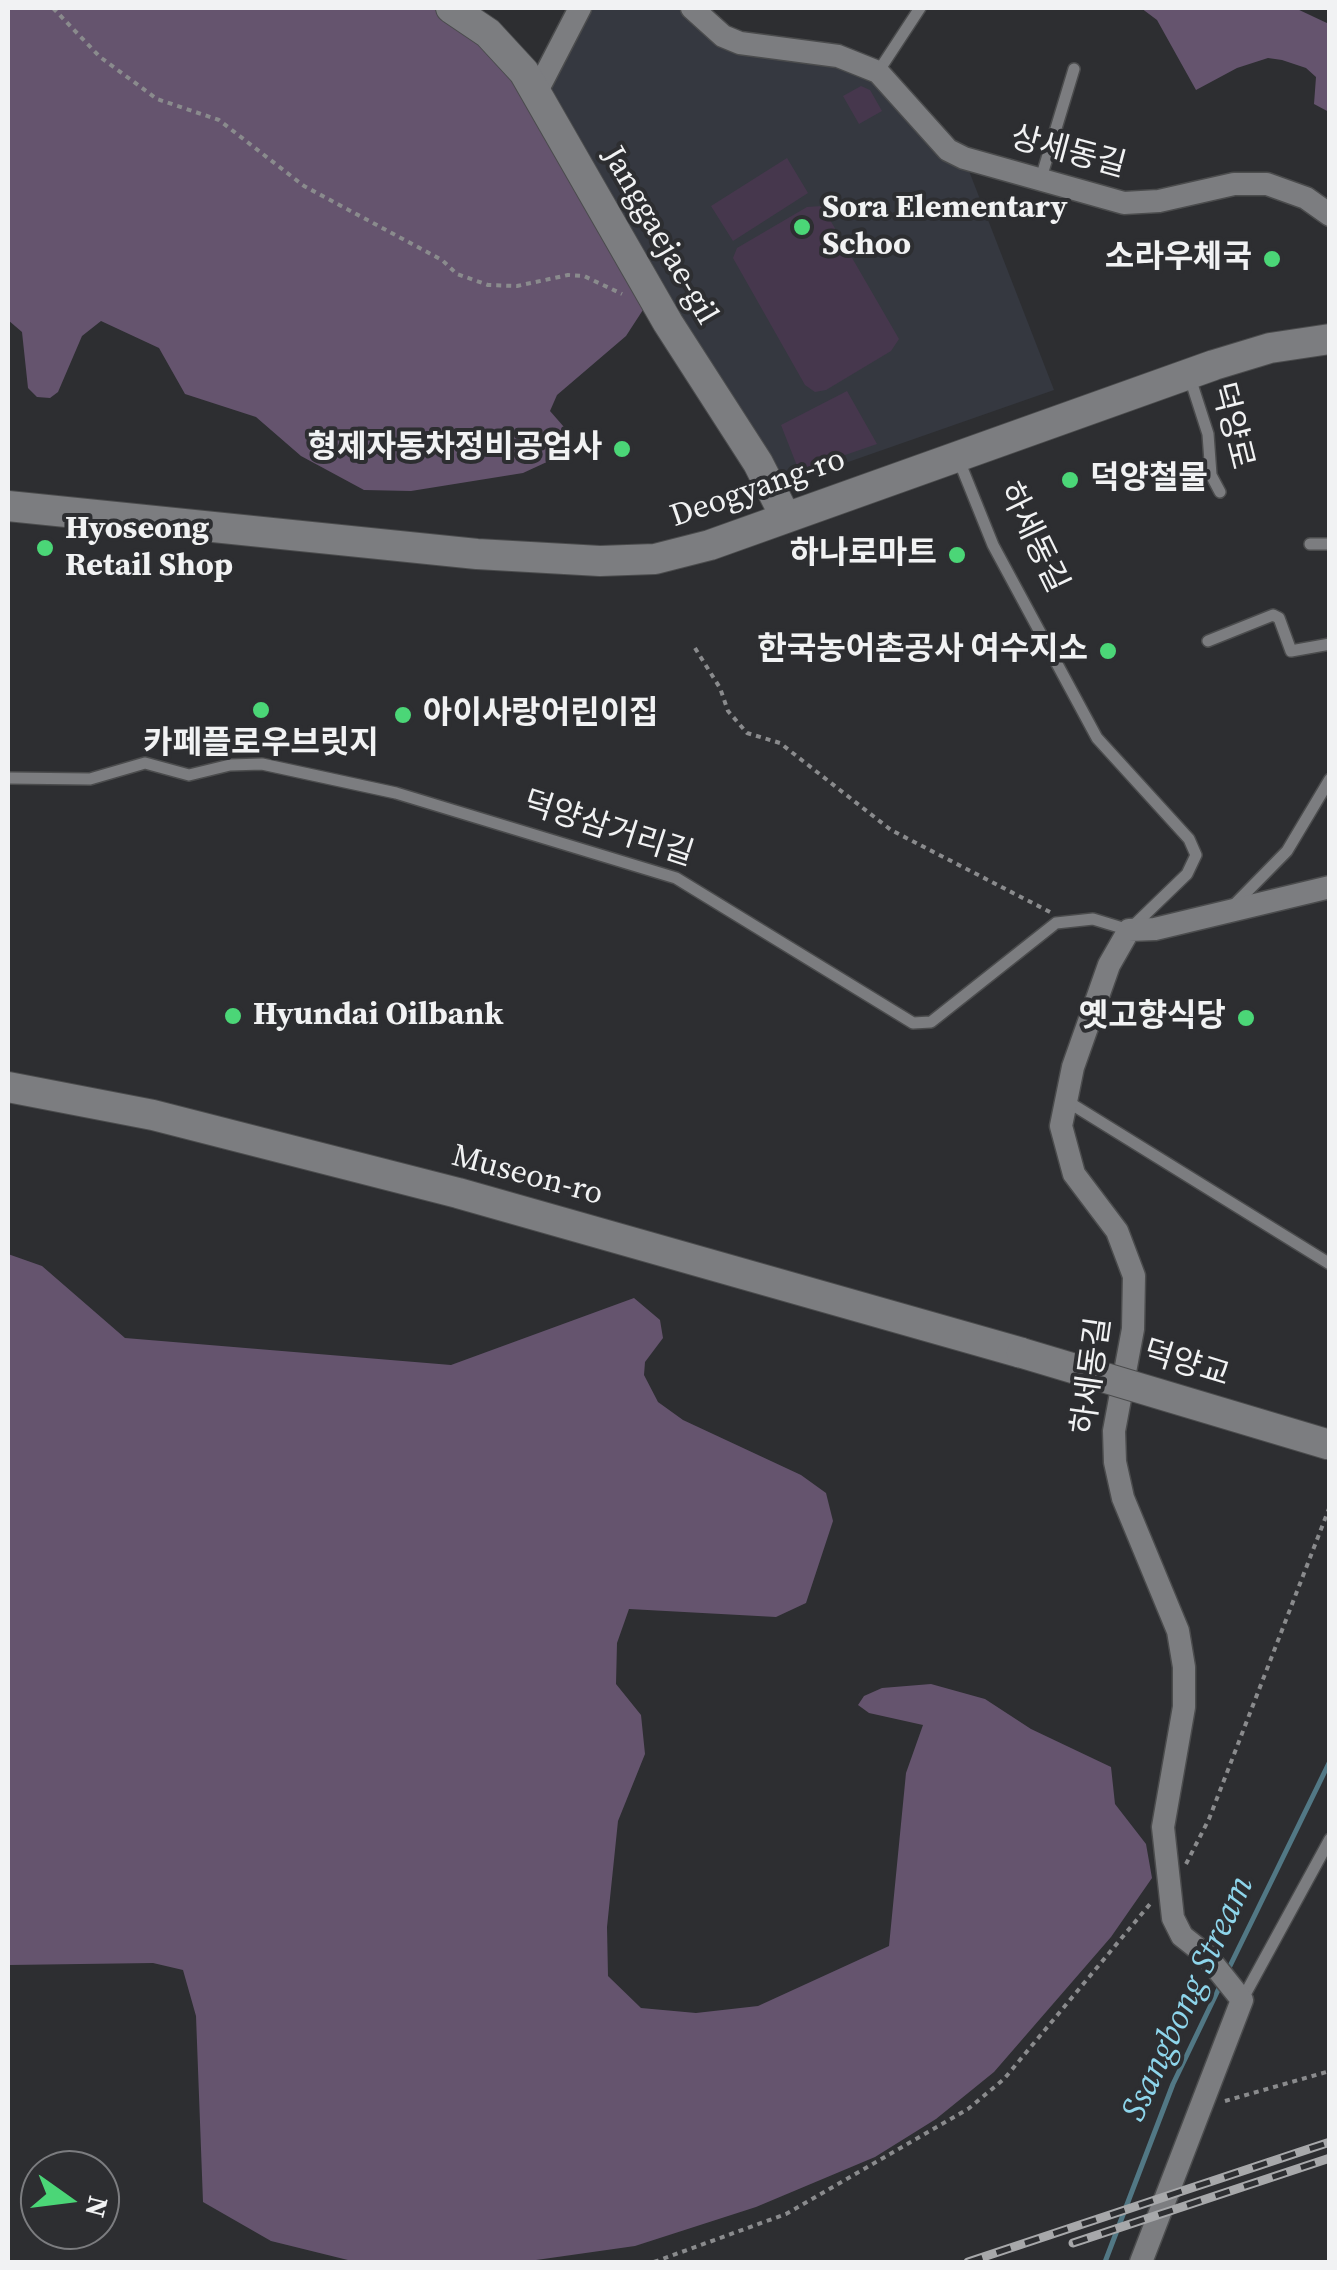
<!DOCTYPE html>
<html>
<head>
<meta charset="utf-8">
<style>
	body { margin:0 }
	#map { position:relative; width:1337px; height:2270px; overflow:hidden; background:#2d2e31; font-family:"Source Serif 4",serif }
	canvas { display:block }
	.frame { position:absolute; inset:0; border:10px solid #f1f2f3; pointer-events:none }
	.north { position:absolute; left:20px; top:2150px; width:100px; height:100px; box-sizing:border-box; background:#2d2e31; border:2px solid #7b7c7f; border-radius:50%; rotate:104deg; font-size:28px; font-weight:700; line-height:40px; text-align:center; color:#f1f2f3 }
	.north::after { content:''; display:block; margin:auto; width:35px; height:45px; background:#4bd677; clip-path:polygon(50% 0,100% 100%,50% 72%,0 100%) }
</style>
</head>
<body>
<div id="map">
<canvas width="1337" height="2270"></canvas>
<div class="frame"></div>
<div class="north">N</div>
</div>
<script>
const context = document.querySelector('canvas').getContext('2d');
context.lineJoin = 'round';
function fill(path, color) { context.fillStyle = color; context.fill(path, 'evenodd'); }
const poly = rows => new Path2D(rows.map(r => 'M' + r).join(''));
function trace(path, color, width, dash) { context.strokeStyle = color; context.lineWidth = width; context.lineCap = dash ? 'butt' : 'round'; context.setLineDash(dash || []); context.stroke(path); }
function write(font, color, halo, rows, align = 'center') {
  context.font = font + ' "Source Serif 4","Noto Sans KR",serif'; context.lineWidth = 8; context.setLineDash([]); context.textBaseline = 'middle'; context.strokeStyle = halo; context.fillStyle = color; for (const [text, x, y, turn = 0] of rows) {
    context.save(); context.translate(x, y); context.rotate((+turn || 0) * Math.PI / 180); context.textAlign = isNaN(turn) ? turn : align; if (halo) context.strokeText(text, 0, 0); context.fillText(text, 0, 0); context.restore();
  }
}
const built = poly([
	[580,8,692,8,717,32,858,63,964,158,1054,390,771,489,536,93]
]);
const green = poly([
	[861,86,870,90,882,111,859,124,843,96],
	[787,158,808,193,733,241,711,206],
	[822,206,899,339,891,351,826,390,815,392,805,385,733,258,737,248,807,207],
	[847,391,877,444,799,471,781,425]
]);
const forest = poly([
	[8,8,451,8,488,33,652,296,626,336,557,395,550,411,564,427,564,444,549,461,523,473,411,491,364,490,301,456,256,417,185,394,159,348,101,321,82,336,58,392,50,398,37,397,28,388,22,332,8,320],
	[1141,8,1295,8,1329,24,1329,112,1314,104,1316,77,1306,68,1282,60,1268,58,1237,68,1196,90,1157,20],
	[8,1254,42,1266,125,1338,451,1365,634,1298,660,1320,663,1338,645,1362,644,1375,658,1402,683,1420,801,1475,826,1493,833,1521,806,1603,776,1617,629,1609,617,1643,616,1684,641,1715,645,1754,618,1821,607,1927,608,1976,641,2008,696,2013,758,2006,889,1946,906,1773,923,1725,869,1713,858,1705,864,1696,882,1688,931,1684,985,1699,1031,1729,1111,1767,1115,1804,1146,1844,1152,1878,1111,1937,994,2072,936,2119,875,2157,756,2207,635,2246,522,2262,356,2262,271,2241,203,2202,196,2016,183,1970,153,1963,9,1965,8,1961]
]);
const stream = poly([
	[1228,1970,1330,1761],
	[1105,2262,1173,2084,1221,1984]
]);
const path = poly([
	[53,8,100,57,157,99,219,120,304,186,442,260,457,274,488,285,517,286,568,275,584,276,622,294],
	[695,648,720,688,728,711,747,733,780,743,891,830,1050,912],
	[1186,1864,1209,1819,1330,1506],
	[1225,2101,1330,2071],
	[654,2262,786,2214,968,2109,1004,2079,1150,1904]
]);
const lane = poly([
	[878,72,920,8],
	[1041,178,1074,69],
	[1190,378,1208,434,1211,475,1220,492],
	[1310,544,1330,544],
	[1208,641,1273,615,1279,618,1291,651,1330,644],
	[8,778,90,779,145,763,189,775,230,765,262,764,396,793,676,878,913,1023,931,1022,1056,923,1093,919,1129,930,1187,874,1196,855,1189,839,1097,738,993,545,958,458],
	[1233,906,1287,851,1330,779],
	[1065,1100,1330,1264],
	[1242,2000,1330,1839]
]);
const street = poly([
	[692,8,723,36,740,43,838,56,878,72,948,150,964,158,1124,203,1159,201,1234,184,1267,184,1306,198,1330,215],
	[536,93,580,8],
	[1141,2262,1242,2000,1206,1955,1182,1936,1173,1918,1163,1827,1184,1707,1184,1667,1178,1631,1123,1498,1115,1462,1114,1431,1133,1329,1134,1276,1117,1231,1074,1174,1061,1126,1073,1067,1109,965,1129,930,1155,929,1330,887]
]);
const secondary = poly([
	[451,8,488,33,524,72,668,323,758,463,786,518],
	[8,506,477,554,600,561,655,559,710,545,1214,365,1270,348,1330,339],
	[8,1087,153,1115,458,1193,1022,1353]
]);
const rail = poly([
	[1073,2243,1330,2158],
	[968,2262,1330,2142]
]);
const secondaryBridge = poly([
	[1022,1353,1330,1445]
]);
const markers = [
	[802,227,10,"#4bd677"],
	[1272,259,10,"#4bd677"],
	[622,449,10,"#4bd677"],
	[1070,480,10,"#4bd677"],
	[45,548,10,"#4bd677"],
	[957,555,10,"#4bd677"],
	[1108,651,10,"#4bd677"],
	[261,710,10,"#4bd677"],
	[403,715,10,"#4bd677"],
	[233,1016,10,"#4bd677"],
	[1246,1018,10,"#4bd677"]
];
const streetNames = [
	["상세동길",1068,153,15],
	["Janggaejae-gil",659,236,60],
	["덕양로",1231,426,76],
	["Deogyang-ro",758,489,-19],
	["하세동길",1032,538,64],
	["덕양삼거리길",608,830,18],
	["Museon-ro",527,1176,15],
	["덕양교",1186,1365,17],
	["하세동길",1093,1376,-82]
];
const poiNames = [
	["Sora Elementary",822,209],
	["Schoo",822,246],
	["소라우체국",1252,259,"right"],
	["형제자동차정비공업사",602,449,"right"],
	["덕양철물",1090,480],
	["Hyoseong",65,530],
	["Retail Shop",65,567],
	["하나로마트",937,555,"right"],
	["한국농어촌공사 여수지소",1088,651,"right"],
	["아이사랑어린이집",423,715],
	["카페플로우브릿지",261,745,"center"],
	["Hyundai Oilbank",253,1016],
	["옛고향식당",1226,1018,"right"]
];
const waterNames = [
	["Ssangbong Stream",1189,1999,-65]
];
fill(built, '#353840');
fill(green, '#46374d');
fill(forest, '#65546e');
trace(stream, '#527885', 5);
trace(lane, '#4b4c4d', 14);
trace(street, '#4b4c4d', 25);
trace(secondary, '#4b4c4d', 32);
trace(path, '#8a8b8d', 4, [5, 5]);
trace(lane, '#7c7d80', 11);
trace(street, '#7c7d80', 22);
trace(secondary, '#7c7d80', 30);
trace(rail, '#a7a8aa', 9);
trace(rail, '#2d2e31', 5, [15]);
trace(secondaryBridge, '#4b4c4d', 32, []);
trace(secondaryBridge, '#7c7d80', 30);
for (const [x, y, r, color] of markers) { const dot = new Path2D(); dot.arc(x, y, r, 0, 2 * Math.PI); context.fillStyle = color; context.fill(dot); trace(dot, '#2d2e31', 4); }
write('32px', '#f1f2f3', '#2d2e31', streetNames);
write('bold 32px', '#f1f2f3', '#2d2e31', poiNames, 'left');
write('italic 35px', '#8ed5eb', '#2d2e31', waterNames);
</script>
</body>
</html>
